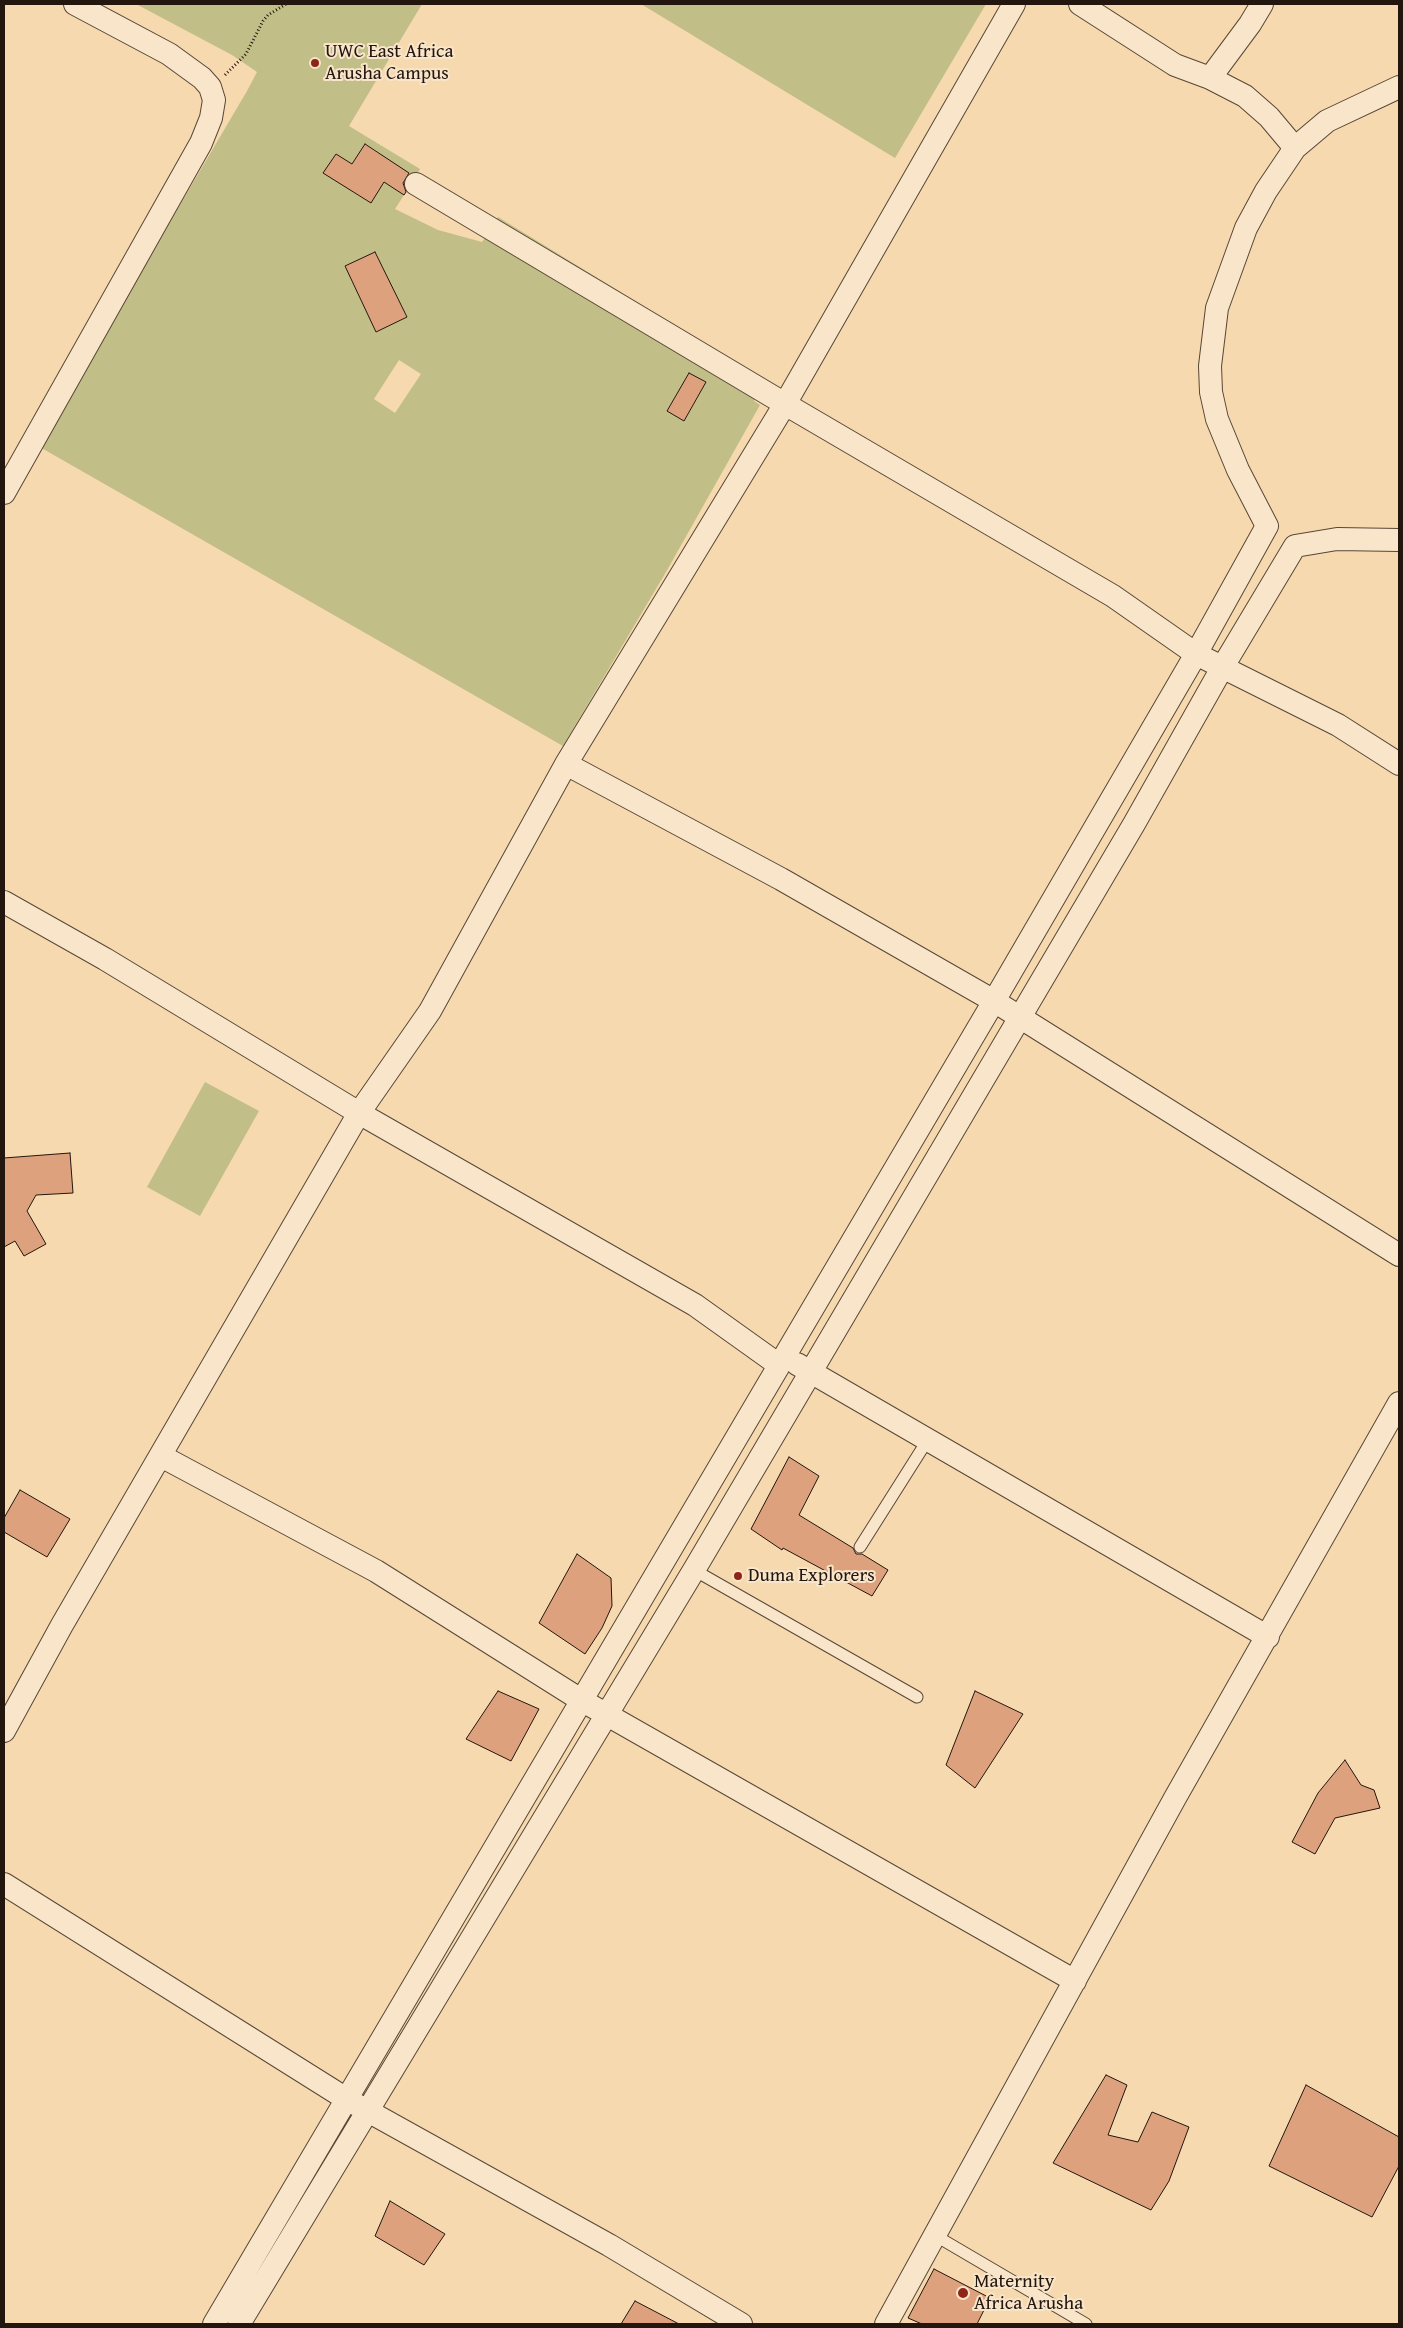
<!DOCTYPE html>
<html>
<head>
<meta charset="utf-8">
<style>
	body { margin:0 }
	#map { position:relative; width:1403px; height:2328px; overflow:hidden; background:#f6d9ae; font-family:"Gentium Book Plus",serif }
	canvas { display:block }
	.frame { position:absolute; inset:0; border:5px solid #23160f; pointer-events:none }
</style>
</head>
<body>
<div id="map">
<canvas width="1403" height="2328"></canvas>
<div class="frame"></div>
</div>
<script>
const context = document.querySelector('canvas').getContext('2d');
context.lineJoin = 'round';
function fill(path, color) { context.fillStyle = color; context.fill(path, 'evenodd'); }
const poly = rows => new Path2D(rows.map(r => 'M' + r).join(''));
function trace(path, color, width, dash) { context.strokeStyle = color; context.lineWidth = width; context.lineCap = dash ? 'butt' : 'round'; context.setLineDash(dash || []); context.stroke(path); }
function write(font, color, halo, rows, align = 'center') {
  context.font = font + ' "Gentium Book Plus",serif'; context.lineWidth = 4; context.setLineDash([]); context.textBaseline = 'middle'; context.strokeStyle = halo; context.fillStyle = color; for (const [text, x, y, turn = 0] of rows) {
    context.save(); context.translate(x, y); context.rotate((+turn || 0) * Math.PI / 180); context.textAlign = isNaN(turn) ? turn : align; if (halo) context.strokeText(text, 0, 0); context.fillText(text, 0, 0); context.restore();
  }
}
const green = poly([
	[136,4,422,4,349,126,420,169,415,177,392,163,369,168,379,153,365,144,354,161,353,192,371,203,384,182,404,195,395,209,438,230,482,242,498,217,766,381,754,401,760,405,666,572,563,746,38,446,247,91,257,72,232,55],
	[336,154,350,163,338,182,324,173],
	[375,252,407,317,376,332,345,266],
	[399,360,421,374,395,413,374,399],
	[689,373,706,382,684,421,667,411],
	[641,4,986,4,895,158],
	[205,1082,259,1111,200,1216,147,1187]
]);
const building = poly([
	[365,144,409,173,403,183,406,192,404,195,384,182,371,203,323,173,336,154,352,164,365,144],
	[375,252,407,317,376,332,345,266,375,252],
	[689,373,706,382,684,421,667,411,689,373],
	[70,1153,73,1193,36,1195,27,1211,46,1244,24,1256,15,1241,4,1247,4,1158,70,1153],
	[789,1457,819,1476,799,1515,853,1548,856,1554,862,1554,888,1570,872,1596,783,1548,782,1550,751,1529,789,1457],
	[20,1490,70,1519,47,1557,4,1532,4,1518,20,1490],
	[577,1554,611,1578,612,1606,602,1628,585,1654,539,1623,577,1554],
	[498,1691,539,1709,511,1761,466,1739,498,1691],
	[975,1691,1023,1714,975,1788,946,1765,975,1691],
	[1345,1760,1361,1785,1374,1790,1380,1808,1335,1818,1315,1854,1292,1842,1318,1793,1345,1760],
	[1106,2075,1127,2085,1108,2135,1138,2142,1152,2112,1189,2127,1169,2181,1151,2210,1053,2163,1106,2075],
	[1306,2085,1399,2137,1399,2166,1372,2217,1269,2166,1306,2085],
	[390,2201,445,2234,424,2265,375,2236,390,2201],
	[934,2269,990,2298,977,2324,922,2324,908,2318,934,2269],
	[635,2301,679,2324,621,2324,635,2301]
]);
const path = poly([
	[225,75,246,54,263,21,268,15,286,4]
]);
const service = poly([
	[860,1547,927,1441],
	[694,1570,917,1697],
	[936,2236,1086,2324]
]);
const minor = poly([
	[1080,4,1175,65,1210,78,1245,96,1269,117,1295,148],
	[1210,78,1250,24,1262,4],
	[416,184,785,404,1113,596,1196,654,1338,725,1399,764],
	[4,493,201,143,211,118,214,100,210,87,202,78,169,54,75,4],
	[566,764,781,879,994,1001,1399,1255],
	[4,902,105,959,359,1113,695,1305,779,1365],
	[797,1364,1268,1637],
	[161,1456,376,1571,581,1700,1075,1981],
	[4,1731,62,1625,359,1113,430,1011,566,764,785,404,1014,4],
	[4,1884,348,2100,609,2245,741,2324],
	[214,2324,994,1001,1196,654,1267,526,1238,470,1217,419,1211,392,1210,366,1217,308,1246,228,1266,191,1295,148,1327,121,1399,87],
	[239,2324,694,1570,1134,824,1222,668,1295,546,1337,539,1399,540],
	[886,2324,1175,1798,1399,1403]
]);
const markers = [
	[315,63,5,"#8f2418"],
	[738,1576,5,"#8f2418"],
	[963,2293,6,"#8f2418"]
];
const poiNames = [
	["UWC East Africa",325,52],
	["Arusha Campus",325,74],
	["Duma Explorers",748,1576],
	["Maternity",974,2282],
	["Africa Arusha",974,2304]
];
fill(green, '#c1be87');
fill(building, '#dea17e');
trace(building, '#23160f', 1);
trace(service, '#584737', 13);
trace(minor, '#584737', 24);
trace(path, '#23160f', 3, [1, 2.5]);
trace(service, '#f9e6ca', 11);
trace(minor, '#f9e6ca', 22);
for (const [x, y, r, color] of markers) { const dot = new Path2D(); dot.arc(x, y, r, 0, 2 * Math.PI); context.fillStyle = color; context.fill(dot); trace(dot, '#f9e6ca', 2); }
write('19px', '#23160f', '#f9e6ca', poiNames, 'left');
</script>
</body>
</html>
